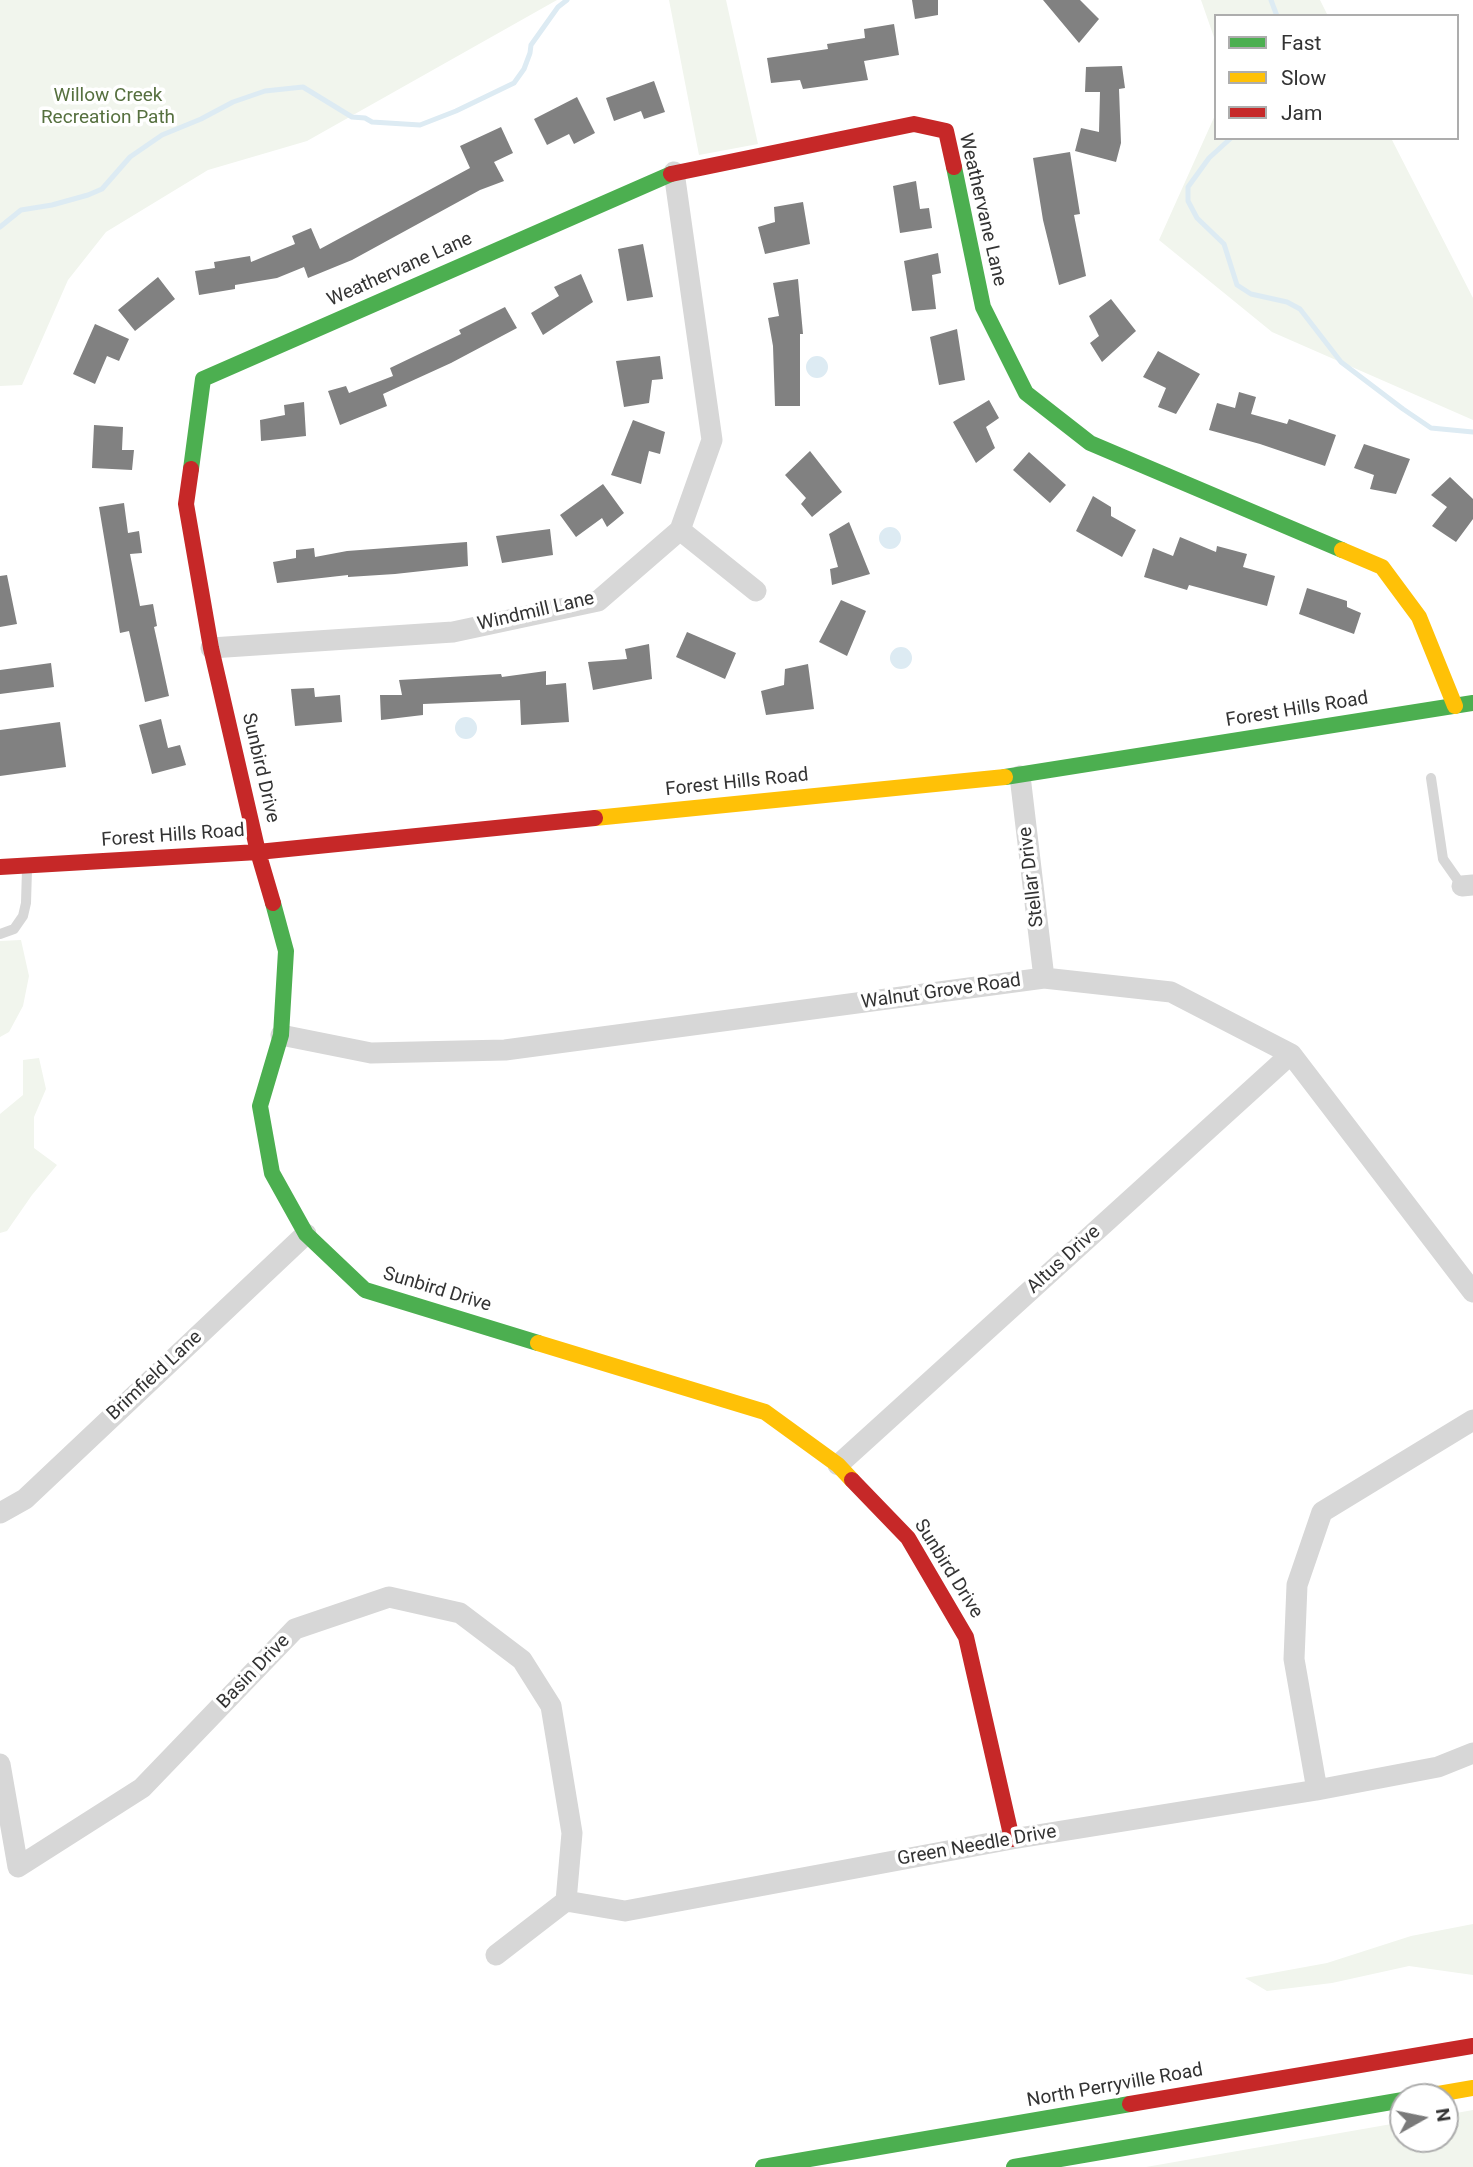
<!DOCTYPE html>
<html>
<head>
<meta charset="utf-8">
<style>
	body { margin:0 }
	#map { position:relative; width:1473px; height:2167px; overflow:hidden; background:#fff; font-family:Roboto,sans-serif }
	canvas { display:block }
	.legend { position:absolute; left:1214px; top:14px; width:245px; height:126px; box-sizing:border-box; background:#fff; border:2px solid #adadad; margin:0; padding:9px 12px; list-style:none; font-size:21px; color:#333 }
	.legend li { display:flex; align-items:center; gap:14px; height:35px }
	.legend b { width:35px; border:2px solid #adadad }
	.north { position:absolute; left:1389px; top:2083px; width:70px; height:70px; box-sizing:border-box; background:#fff; border:2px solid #adadad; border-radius:50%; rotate:81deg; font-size:19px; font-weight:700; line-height:28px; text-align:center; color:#333 }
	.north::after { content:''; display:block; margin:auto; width:24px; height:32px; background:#7a7a7a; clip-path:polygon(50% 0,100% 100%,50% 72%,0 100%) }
</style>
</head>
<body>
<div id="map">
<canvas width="1473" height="2167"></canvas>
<ul class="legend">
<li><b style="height:9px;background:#4caf50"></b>Fast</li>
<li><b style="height:9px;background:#ffc107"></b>Slow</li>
<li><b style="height:9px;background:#c62828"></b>Jam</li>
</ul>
<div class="north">N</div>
</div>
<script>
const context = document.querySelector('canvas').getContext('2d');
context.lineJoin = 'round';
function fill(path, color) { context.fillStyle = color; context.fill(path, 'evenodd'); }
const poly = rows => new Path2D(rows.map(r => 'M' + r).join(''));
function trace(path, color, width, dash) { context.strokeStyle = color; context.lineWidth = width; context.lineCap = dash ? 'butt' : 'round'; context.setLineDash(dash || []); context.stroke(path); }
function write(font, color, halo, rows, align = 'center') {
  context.font = font + ' Roboto,sans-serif'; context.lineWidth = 7; context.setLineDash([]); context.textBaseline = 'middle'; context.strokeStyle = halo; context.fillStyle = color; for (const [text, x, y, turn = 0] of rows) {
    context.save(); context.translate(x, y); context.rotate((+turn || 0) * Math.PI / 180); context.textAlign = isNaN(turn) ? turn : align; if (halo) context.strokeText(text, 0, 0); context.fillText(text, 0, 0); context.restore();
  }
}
const green = poly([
	[0,0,557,0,307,141,208,170,106,232,68,280,22,385,0,386],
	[669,0,726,0,758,144,699,155],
	[1201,0,1320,0,1328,16,1216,16,1216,43],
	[1216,113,1216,138,1391,138,1473,298,1473,420,1272,332,1159,240],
	[21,940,29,976,23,1006,9,1032,0,1037,0,941],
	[39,1058,46,1089,34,1117,34,1148,57,1165,32,1195,7,1231,0,1233,0,1114,23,1095,23,1060],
	[1473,1924,1473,1975,1409,1966,1332,1983,1267,1991,1245,1978,1327,1963,1411,1936],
	[1473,2110,1473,2167,1146,2167,1403,2122,1403,2139,1445,2139,1445,2115]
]);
const water = poly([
	'806 367a11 11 0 1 1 22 0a11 11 0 1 1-22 0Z',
	'879 538a11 11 0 1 1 22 0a11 11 0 1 1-22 0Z',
	'890 658a11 11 0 1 1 22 0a11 11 0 1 1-22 0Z',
	'455 728a11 11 0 1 1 22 0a11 11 0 1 1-22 0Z'
]);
const stream = poly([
	[1271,0,1277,16],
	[1231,138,1209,158,1188,187,1188,201,1197,218,1224,244,1237,285,1251,294,1287,302,1300,309,1341,362,1403,409,1431,428,1473,432],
	[0,227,21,210,52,205,88,195,102,189,130,157,162,135,201,119,233,102,265,91,303,87,352,117,365,118,372,122,420,125,456,111,514,83,524,69,530,53,531,45,558,7,567,0]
]);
const building = poly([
	[912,0,938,0,938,15,915,19],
	[1043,0,1080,0,1099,19,1079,43],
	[894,24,899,55,864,61,868,80,803,89,800,80,771,83,767,58,828,49,827,44,865,38,864,29],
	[1122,66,1125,88,1119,89,1121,143,1116,162,1075,151,1081,128,1099,132,1100,92,1085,92,1086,67],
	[654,81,665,112,644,119,641,111,614,121,606,98],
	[577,97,595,133,574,144,569,134,547,145,534,119],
	[501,127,513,153,494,162,504,181,480,190,352,260,308,278,304,267,277,278,235,285,235,289,199,295,195,271,215,268,214,262,250,256,251,262,295,244,292,236,311,228,320,249,470,168,460,146],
	[1070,152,1080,214,1074,215,1086,276,1059,285,1043,220,1033,158],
	[916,181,920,209,929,208,932,228,900,233,893,186],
	[803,202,810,244,765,254,758,227,775,222,774,207],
	[643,244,653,297,627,301,618,249],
	[938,253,941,273,932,275,936,309,912,311,904,261],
	[581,274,593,302,543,335,531,313,559,296,554,287],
	[158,277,175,299,135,331,118,310],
	[798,279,803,334,800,334,800,406,775,406,773,346,768,318,779,316,773,283],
	[1111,299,1136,331,1102,362,1090,343,1099,336,1089,316],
	[505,307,517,328,451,363,383,394,387,406,340,425,328,391,346,386,349,393,393,376,390,368,461,334,459,330],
	[95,324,129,339,119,361,107,356,95,384,73,374],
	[957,329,965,380,939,385,930,337],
	[1158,351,1200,374,1176,414,1158,407,1166,388,1143,377],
	[660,356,663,379,652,380,649,403,624,407,616,361],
	[1239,392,1256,397,1251,414,1287,424,1289,419,1336,435,1325,466,1260,444,1209,430,1217,403,1235,408],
	[989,400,999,418,986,427,995,448,976,463,953,422],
	[304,402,306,436,261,441,260,420,285,415,284,405],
	[633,420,665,432,660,454,649,451,641,484,611,475],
	[94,425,123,427,122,450,134,450,132,470,92,468],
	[1364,444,1410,459,1396,494,1370,489,1374,475,1354,468],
	[810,451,842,492,812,517,801,504,806,498,785,475],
	[1029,452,1066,485,1050,503,1013,470],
	[1450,477,1473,499,1473,519,1456,542,1432,526,1447,507,1431,495],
	[603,484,624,513,607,527,602,518,576,537,560,515],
	[1093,496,1111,507,1111,516,1136,530,1122,557,1076,531],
	[124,503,128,533,139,531,142,553,130,554,140,606,153,604,157,626,154,627,169,696,145,702,129,631,120,633,99,507],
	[849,522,870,574,832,585,830,569,838,567,829,534],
	[550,529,553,555,502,563,496,536],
	[1180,537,1216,552,1217,546,1247,554,1243,567,1275,576,1267,606,1189,585,1187,590,1144,577,1153,548,1173,556],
	[467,542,468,566,395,574,348,577,348,575,277,583,273,562,296,558,296,550,314,548,315,557,347,551],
	[7,575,17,624,0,627,0,576],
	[1307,588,1347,601,1347,607,1361,613,1354,634,1299,614],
	[841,600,866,611,847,656,819,642],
	[687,632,736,653,725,679,676,657],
	[649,644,652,679,593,690,588,662,627,659,625,649],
	[51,663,54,687,0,694,0,670],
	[808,664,814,709,766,715,761,691,784,685,785,669],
	[546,671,546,685,566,683,569,722,521,725,520,700,423,704,423,715,381,720,380,695,402,695,399,680,501,674,502,677],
	[314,688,315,697,340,695,342,722,295,726,291,689],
	[161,719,168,748,180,745,186,765,152,774,139,725],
	[60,722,66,767,0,776,0,730]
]);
const lane = poly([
	[1431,778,1443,859,1462,886],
	[0,934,14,929,23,916,26,903,27,869]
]);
const street = poly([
	[680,530,756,591],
	[211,648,453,632,598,601,680,530,712,440,674,172],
	[1020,776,1044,978],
	[1462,886,1473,885],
	[281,1035,371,1053,505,1050,1044,978,1171,992,1291,1054,1473,1292],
	[838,1465,1291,1054],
	[0,1513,25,1499,306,1234],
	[0,1764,18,1867,142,1788,295,1629,389,1597,460,1613,522,1660,551,1706,572,1833,566,1901],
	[1317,1790,1294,1659,1297,1585,1322,1512,1473,1420],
	[496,1955,566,1901,625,1911,1012,1839,1317,1790,1438,1767,1473,1753]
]);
const fast = poly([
	[954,167,983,307,1026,393,1090,443,1342,550],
	[191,469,203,379,671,174],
	[1005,777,1473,703],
	[273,903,286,951,281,1035,260,1106,272,1173,306,1234,365,1290,538,1343],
	[763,2167,1130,2104],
	[1014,2167,1403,2100]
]);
const slow = poly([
	[1342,550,1382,567,1419,617,1455,706],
	[595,818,1005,777],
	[538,1343,765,1412,838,1465,852,1480],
	[1421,2097,1473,2088]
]);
const jam = poly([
	[671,174,914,124,946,131,954,167],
	[191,469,186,504,211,648,258,852,273,903],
	[0,867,258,852,595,818],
	[852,1480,908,1538,966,1637,1012,1839],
	[1130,2104,1473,2046]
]);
const parkNames = [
	["Willow Creek",108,96],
	["Recreation Path",108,118]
];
const streetNames = [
	["Weathervane Lane",982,210,77],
	["Weathervane Lane",400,270,-24],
	["Windmill Lane",536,612,-13],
	["Forest Hills Road",1297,710,-9],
	["Sunbird Drive",260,768,77],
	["Forest Hills Road",737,783,-6],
	["Forest Hills Road",173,836,-4],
	["Stellar Drive",1032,877,-97],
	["Walnut Grove Road",941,992,-8],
	["Altus Drive",1064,1260,-42],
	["Sunbird Drive",437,1290,17],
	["Brimfield Lane",155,1376,-43],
	["Sunbird Drive",948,1569,58],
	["Basin Drive",254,1672,-46],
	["Green Needle Drive",977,1846,-10],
	["North Perryville Road",1115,2086,-10]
];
fill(green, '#f1f5ed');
fill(water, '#ddebf3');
trace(stream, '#ddebf3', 5);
fill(building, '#818181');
trace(lane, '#d7d7d7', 10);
trace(street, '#d7d7d7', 21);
trace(fast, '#4caf50', 16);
trace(slow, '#ffc107', 16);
trace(jam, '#c62828', 16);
write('19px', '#56703f', '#fff', parkNames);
write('19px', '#333', '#fff', streetNames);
</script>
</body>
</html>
